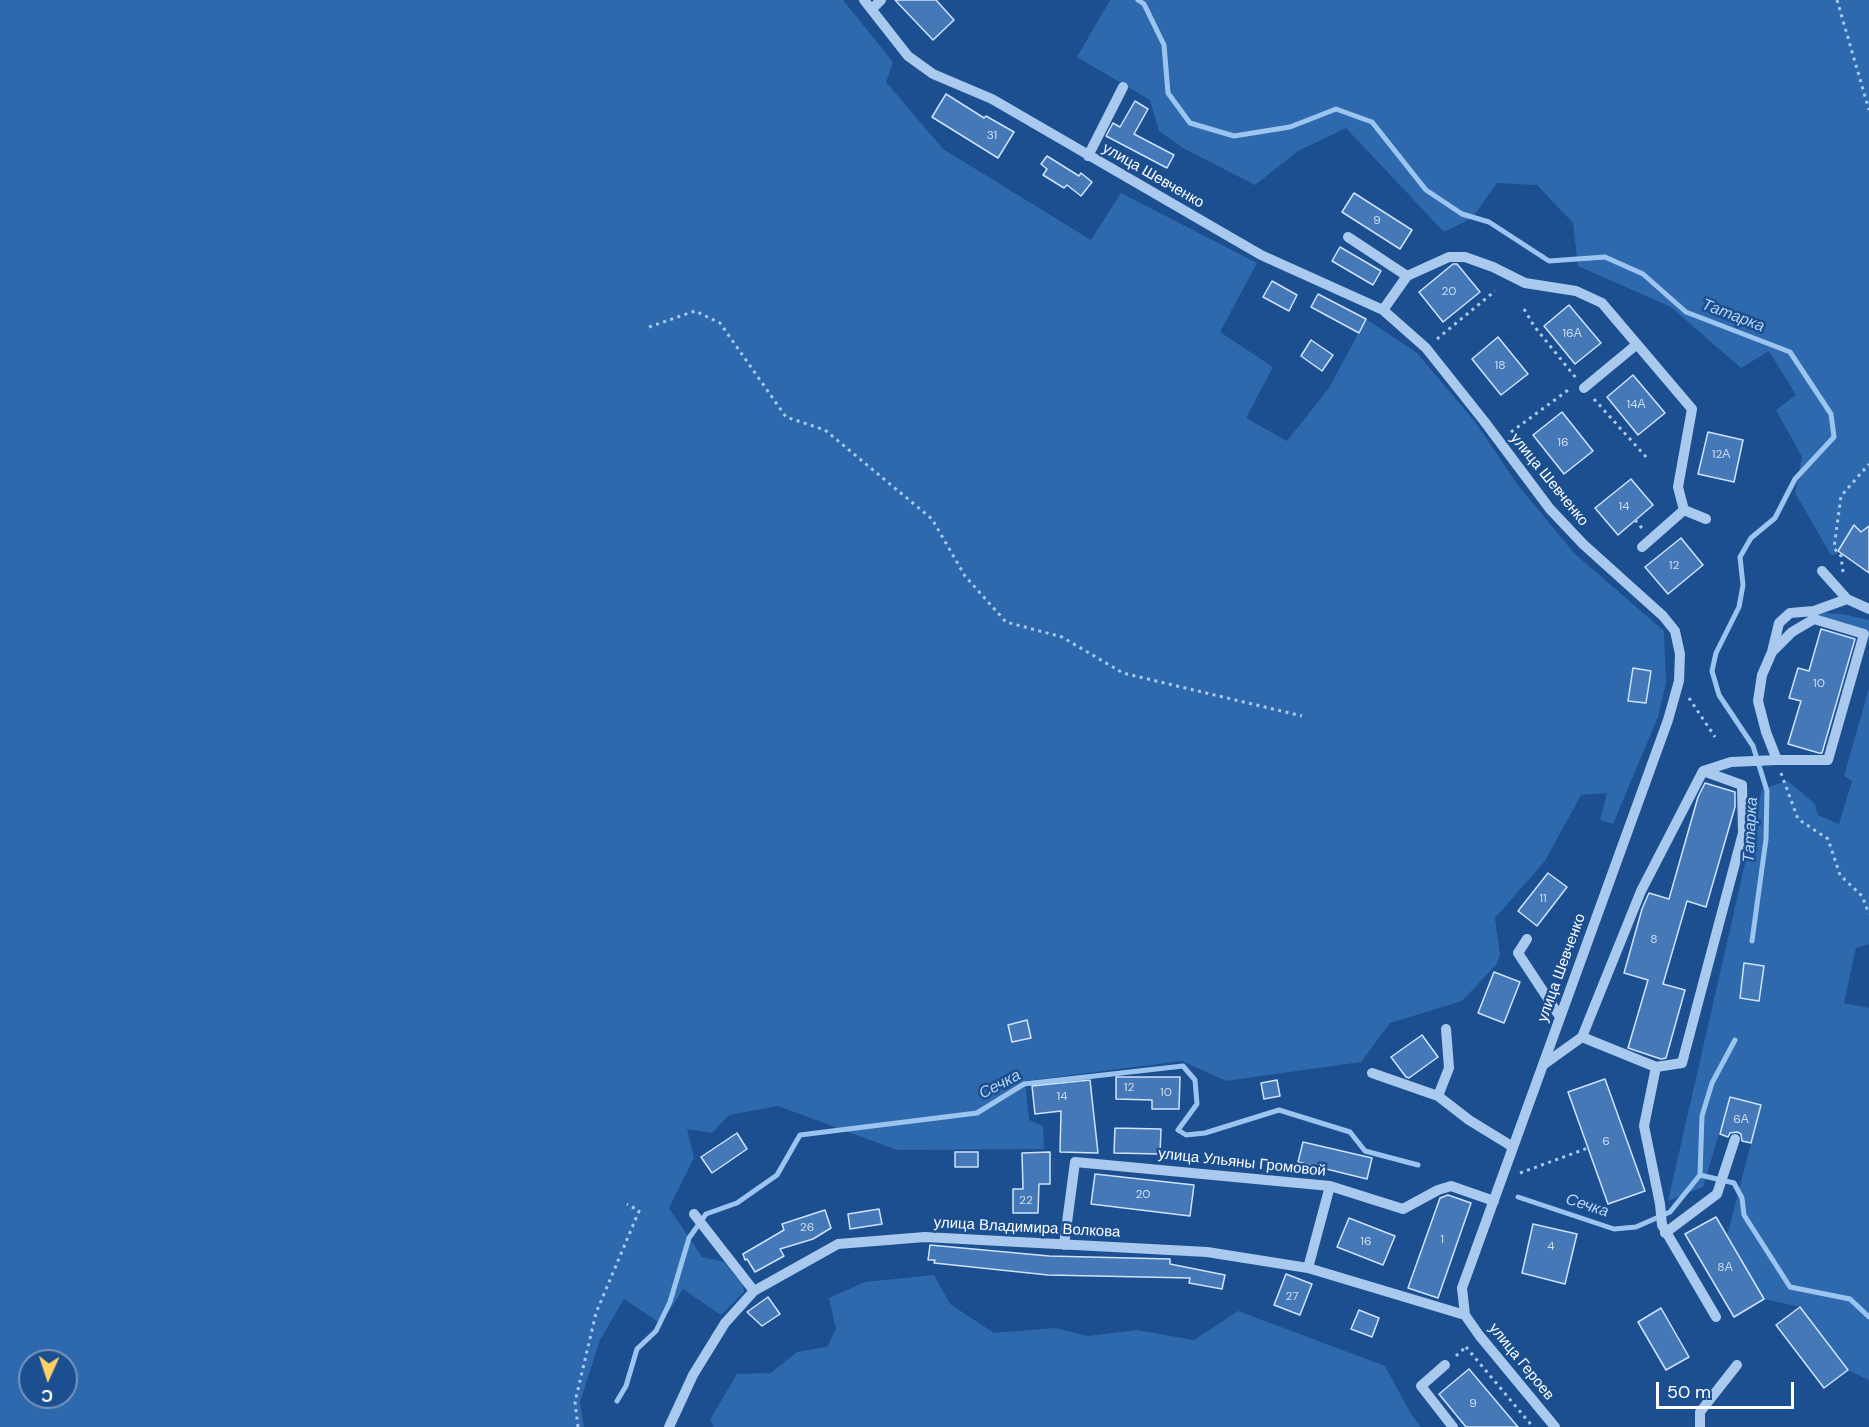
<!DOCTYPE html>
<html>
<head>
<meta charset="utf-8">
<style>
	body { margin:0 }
	#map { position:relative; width:1869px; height:1427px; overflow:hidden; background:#1b4f8f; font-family:"DM Sans",sans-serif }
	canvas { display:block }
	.north { position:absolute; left:18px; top:1349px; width:60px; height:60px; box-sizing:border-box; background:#1b4f8f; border:2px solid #7695bc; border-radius:50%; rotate:183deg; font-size:16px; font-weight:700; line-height:24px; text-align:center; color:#fff }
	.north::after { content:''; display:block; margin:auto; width:21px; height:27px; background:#ffd166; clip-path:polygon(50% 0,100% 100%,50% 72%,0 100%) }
	.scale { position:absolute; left:1656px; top:1382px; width:138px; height:27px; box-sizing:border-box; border:3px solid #fff; border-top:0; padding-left:8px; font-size:18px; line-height:21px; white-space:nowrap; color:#fff; -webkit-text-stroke:4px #1b4f8f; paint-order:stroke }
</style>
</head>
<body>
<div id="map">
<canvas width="1869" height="1427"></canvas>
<div class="north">С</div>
<div class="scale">50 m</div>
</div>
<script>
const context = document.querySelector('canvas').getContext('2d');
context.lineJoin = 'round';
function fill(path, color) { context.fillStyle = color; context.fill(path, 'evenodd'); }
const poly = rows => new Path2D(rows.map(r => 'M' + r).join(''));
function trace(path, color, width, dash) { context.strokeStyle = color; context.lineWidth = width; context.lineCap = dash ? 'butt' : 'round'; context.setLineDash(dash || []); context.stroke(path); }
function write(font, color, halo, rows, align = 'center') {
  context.font = font + ' "DM Sans",sans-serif'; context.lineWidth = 5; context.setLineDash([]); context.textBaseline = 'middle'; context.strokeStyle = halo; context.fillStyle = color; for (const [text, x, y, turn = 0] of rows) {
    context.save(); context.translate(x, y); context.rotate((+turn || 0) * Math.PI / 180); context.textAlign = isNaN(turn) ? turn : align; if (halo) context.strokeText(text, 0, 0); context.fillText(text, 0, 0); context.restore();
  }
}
const green = poly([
	[0,0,843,0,893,62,886,82,943,149,1091,240,1121,193,1257,263,1220,332,1273,367,1246,418,1287,441,1329,388,1366,319,1417,353,1476,423,1517,484,1574,553,1664,631,1666,683,1658,717,1613,824,1600,820,1607,793,1581,795,1545,861,1495,918,1500,955,1496,965,1462,1001,1390,1023,1361,1062,1226,1081,1182,1061,1025,1081,1029,1120,1043,1126,1044,1149,897,1150,778,1106,729,1115,712,1133,687,1129,694,1158,669,1208,702,1257,724,1262,743,1285,744,1292,721,1315,683,1289,661,1324,624,1299,600,1340,580,1402,584,1427,0,1427],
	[30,1361,66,1361,66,1397,30,1397],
	[1110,0,1869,0,1869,526,1861,532,1854,525,1837,554,1831,555,1795,493,1802,457,1776,410,1796,395,1769,351,1741,368,1671,307,1578,266,1573,223,1537,185,1497,183,1472,218,1444,232,1346,128,1298,151,1255,185,1183,148,1159,131,1150,100,1077,57],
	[1824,613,1842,614,1869,620,1869,637,1862,629,1817,616],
	[1869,688,1869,944,1856,948,1844,1003,1869,1008,1869,1380,1848,1370,1800,1307,1764,1299,1727,1236,1761,1105,1730,1097,1703,1187,1668,1201,1762,789,1788,781,1815,804,1818,815,1839,824,1852,781,1844,776],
	[934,1275,950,1304,994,1333,1055,1328,1088,1336,1137,1330,1194,1340,1238,1311,1385,1366,1411,1414,1421,1427,714,1427,710,1420,737,1374,771,1373,797,1352,827,1347,836,1329,829,1298,865,1282]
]);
const stream = poly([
	[1138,0,1144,4,1164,45,1168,93,1190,123,1234,136,1290,127,1336,109,1372,122,1426,190,1462,214,1489,222,1549,261,1605,257,1643,274,1686,312,1790,352,1831,414,1834,437,1795,479,1775,518,1751,538,1740,557,1743,585,1739,607,1716,653,1712,671,1719,695,1753,746,1767,791,1766,839,1752,941],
	[1700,1175,1734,1183,1742,1198,1744,1215,1790,1287,1850,1299,1869,1317],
	[1700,1175,1702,1116,1712,1083,1735,1040],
	[1518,1197,1614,1229,1636,1227,1670,1212,1700,1175],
	[617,1401,626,1386,637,1349,656,1331,670,1302,689,1238,706,1214,737,1203,777,1175,800,1135,977,1113,1024,1084,1183,1066,1195,1080,1197,1104,1178,1130,1186,1135,1205,1133,1279,1110,1350,1132,1365,1151,1418,1165]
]);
const building = poly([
	[895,0,936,0,954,20,933,40,895,0],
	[946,94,984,118,986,116,1014,132,998,158,932,117,946,94],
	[1135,101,1148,109,1134,134,1174,155,1167,168,1106,136,1113,123,1120,127,1135,101],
	[1047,156,1079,176,1081,173,1092,182,1081,196,1067,185,1064,188,1043,175,1047,169,1041,164,1047,156],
	[1354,193,1412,230,1400,249,1342,212,1354,193],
	[1340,247,1381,271,1373,285,1332,261,1340,247],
	[1453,264,1457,264,1480,292,1443,322,1419,292,1453,264],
	[1272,281,1297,295,1289,311,1263,297,1272,281],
	[1318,294,1366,319,1359,333,1311,307,1318,294],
	[1569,305,1601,343,1575,364,1544,326,1569,305],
	[1498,337,1528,374,1501,395,1472,359,1498,337],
	[1311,340,1333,355,1322,371,1301,356,1311,340],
	[1633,375,1665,413,1638,435,1607,397,1633,375],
	[1562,412,1593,451,1564,474,1533,435,1562,412],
	[1708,432,1743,440,1734,482,1698,474,1708,432],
	[1631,479,1653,505,1618,535,1595,508,1631,479],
	[1854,525,1861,532,1869,526,1869,573,1838,551,1854,525],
	[1681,538,1703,565,1668,594,1645,567,1681,538],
	[1821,629,1855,639,1822,753,1819,753,1788,744,1801,701,1789,698,1798,668,1809,671,1821,629],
	[1633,668,1651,671,1646,703,1628,701,1633,668],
	[1705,783,1735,792,1735,807,1706,907,1687,901,1663,984,1685,990,1666,1058,1661,1059,1628,1048,1648,980,1624,973,1642,909,1649,893,1669,899,1698,797,1705,783],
	[1548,873,1567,887,1537,926,1518,911,1548,873],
	[1744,963,1764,966,1759,1001,1740,998,1744,963],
	[1494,972,1520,982,1504,1023,1478,1013,1494,972],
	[1027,1020,1031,1038,1012,1042,1008,1025,1027,1020],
	[1422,1035,1438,1057,1409,1078,1406,1077,1391,1057,1422,1035],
	[1116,1077,1180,1077,1179,1109,1152,1109,1152,1100,1116,1099,1116,1077],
	[1605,1079,1645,1191,1608,1204,1568,1092,1605,1079],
	[1090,1080,1098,1153,1060,1152,1061,1111,1035,1114,1032,1086,1090,1080],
	[1277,1080,1280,1096,1264,1099,1261,1083,1277,1080],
	[1730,1097,1761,1105,1751,1143,1742,1141,1741,1134,1737,1132,1730,1133,1728,1137,1720,1134,1730,1097],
	[1115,1128,1161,1129,1160,1154,1114,1153,1115,1128],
	[737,1133,747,1149,712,1173,701,1157,737,1133],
	[1303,1142,1372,1158,1367,1179,1298,1162,1303,1142],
	[955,1152,978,1152,978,1167,955,1167,955,1152],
	[1050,1152,1050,1184,1039,1184,1038,1213,1013,1213,1013,1189,1023,1189,1022,1153,1050,1152],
	[1095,1174,1194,1185,1190,1216,1091,1204,1095,1174],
	[1448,1195,1471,1203,1438,1298,1408,1288,1440,1198,1448,1195],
	[879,1209,882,1224,850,1229,848,1214,879,1209],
	[825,1210,831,1228,813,1239,780,1249,784,1256,755,1272,747,1259,745,1260,743,1254,784,1230,782,1224,825,1210],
	[1716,1217,1764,1299,1734,1317,1685,1234,1716,1217],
	[1349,1218,1395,1236,1383,1265,1337,1247,1349,1218],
	[1533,1224,1577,1234,1565,1284,1522,1273,1533,1224],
	[930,1245,1049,1256,1170,1259,1170,1264,1225,1275,1222,1289,1189,1283,1190,1278,1048,1275,934,1263,935,1260,928,1260,930,1245],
	[1286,1274,1312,1284,1300,1315,1274,1305,1286,1274],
	[768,1297,780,1314,762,1326,747,1312,768,1297],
	[1800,1307,1848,1370,1824,1388,1776,1325,1800,1307],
	[1661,1308,1689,1357,1666,1370,1638,1322,1661,1308],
	[1359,1310,1379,1318,1372,1337,1351,1329,1359,1310],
	[1469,1369,1518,1427,1466,1427,1439,1394,1469,1369]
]);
const path = poly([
	[1837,0,1869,110],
	[1524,309,1534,326,1576,378],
	[649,327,695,311,720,323,786,417,825,430,932,519,965,576,1006,622,1062,637,1123,673,1302,716],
	[1437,339,1495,291],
	[1594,399,1647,458],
	[1511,432,1571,388],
	[1635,520,1642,528],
	[1843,572,1841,556,1834,548,1841,496,1869,464],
	[1689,698,1715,737],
	[1781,773,1798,819,1828,839,1840,875,1862,896,1869,914],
	[1520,1173,1588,1148],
	[1466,1347,1533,1427],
	[1456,1356,1467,1346],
	[578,1427,575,1402,596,1313,639,1211,627,1204]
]);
const minor = poly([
	[864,0,908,56,933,74,992,99,1261,255,1383,310,1426,348,1484,421,1550,509,1583,544,1663,616,1675,631,1680,654,1679,681,1668,720,1462,1288,1465,1315,1479,1335,1555,1427],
	[872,9,881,0],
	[1088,156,1123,87],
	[1348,237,1407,276],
	[1383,310,1407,276,1449,257,1465,257,1493,267,1525,283,1576,291,1602,303,1692,409,1678,487,1684,510,1642,547],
	[1584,388,1636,345],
	[1684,510,1706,519],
	[1822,571,1847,599],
	[1772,652,1779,623,1790,613,1814,611,1847,599,1869,609],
	[1527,939,1518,953,1560,1017],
	[1582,1037,1656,1067,1682,1063,1743,833,1742,785,1703,771],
	[1543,1065,1582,1037,1641,891,1703,771,1731,762,1777,760,1828,760,1864,634,1814,619,1792,632,1772,652,1762,675,1758,701,1766,732,1777,760],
	[1656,1067,1644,1126,1660,1204,1662,1225,1716,1317],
	[1372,1073,1438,1096,1469,1120,1513,1147],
	[1438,1096,1449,1068,1446,1029],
	[694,1214,754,1291],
	[1665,1233,1717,1194,1735,1139],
	[1064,1245,1075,1162,1330,1186,1403,1209,1438,1190,1451,1186,1494,1201],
	[1308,1268,1330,1186],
	[1445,1365,1421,1386,1453,1427],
	[669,1427,693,1375,725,1323,754,1291,838,1244,925,1237,1207,1252,1308,1268,1465,1315],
	[1700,1427,1700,1412,1737,1365]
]);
const numberNames = [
	["31",992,136],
	["9",1377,221],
	["20",1449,292],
	["16А",1572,334],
	["18",1500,366],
	["14А",1636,405],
	["16",1563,443],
	["12А",1721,455],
	["14",1624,507],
	["12",1674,566],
	["10",1819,684],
	["11",1543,899],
	["8",1654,940],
	["12",1129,1088],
	["10",1166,1093],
	["14",1062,1097],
	["6А",1741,1120],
	["6",1606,1142],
	["20",1143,1195],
	["22",1026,1201],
	["26",807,1228],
	["1",1442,1240],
	["16",1366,1242],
	["4",1551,1247],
	["8А",1725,1268],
	["27",1292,1297],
	["9",1473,1404]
];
const streetNames = [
	["улица Шевченко",1153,176,30],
	["улица Шевченко",1549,480,51],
	["улица Шевченко",1562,968,-70],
	["улица Ульяны Громовой",1242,1163,6],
	["улица Владимира Волкова",1027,1228,3],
	["улица Героев",1521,1362,51]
];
const waterNames = [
	["Татарка",1733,316,21],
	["Татарка",1751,830,-87],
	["Сечка",1000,1085,-28],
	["Сечка",1587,1206,18]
];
fill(green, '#2e69ad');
trace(stream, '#9cc4f0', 5);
fill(building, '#4478b7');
trace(building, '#cfe3fa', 1.5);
trace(path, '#a9c9ee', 3, [3, 4.5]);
trace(minor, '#a9c9ee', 10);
write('12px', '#d0dded', null, numberNames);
write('15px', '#fff', '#1b4f8f', streetNames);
write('italic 16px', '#b5d3f5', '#1b4f8f', waterNames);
</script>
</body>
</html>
